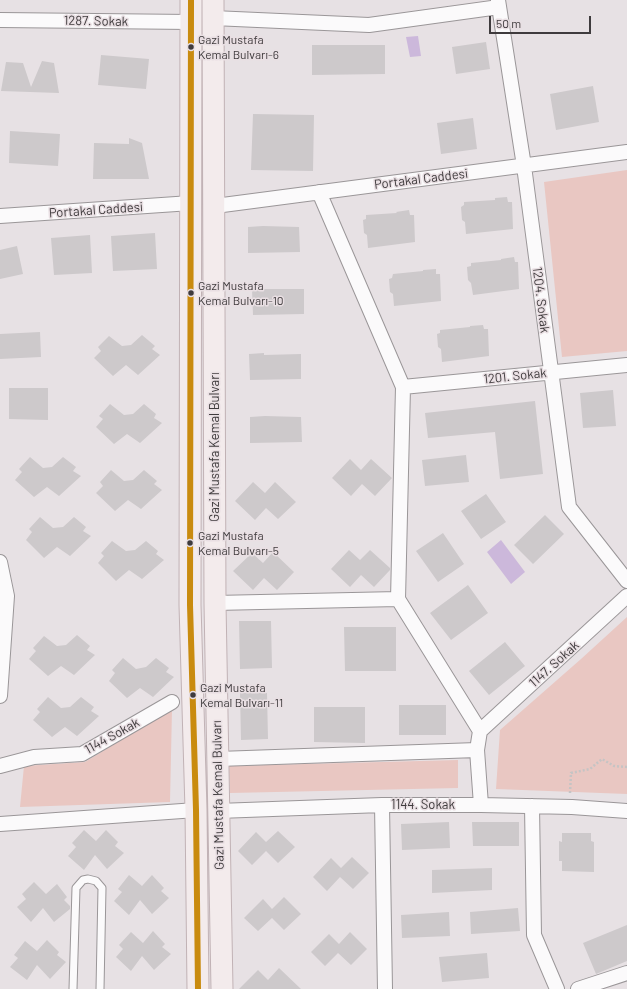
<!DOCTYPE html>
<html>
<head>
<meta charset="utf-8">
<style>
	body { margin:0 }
	#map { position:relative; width:627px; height:989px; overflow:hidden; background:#e7e1e4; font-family:Barlow,sans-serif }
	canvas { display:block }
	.scale { position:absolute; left:489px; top:16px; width:102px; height:18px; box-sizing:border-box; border:2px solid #3f3b3d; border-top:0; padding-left:5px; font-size:12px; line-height:14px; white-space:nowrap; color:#3f3b3d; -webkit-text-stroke:3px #e9dfe3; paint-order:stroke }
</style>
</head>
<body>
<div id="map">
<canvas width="627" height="989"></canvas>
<div class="scale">50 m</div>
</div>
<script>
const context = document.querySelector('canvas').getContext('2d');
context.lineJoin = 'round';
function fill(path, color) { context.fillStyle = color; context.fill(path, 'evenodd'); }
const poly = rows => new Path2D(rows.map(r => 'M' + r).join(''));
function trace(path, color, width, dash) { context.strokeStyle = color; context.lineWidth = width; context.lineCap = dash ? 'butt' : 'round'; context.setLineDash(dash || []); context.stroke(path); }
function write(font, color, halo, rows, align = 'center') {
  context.font = font + ' Barlow,sans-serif'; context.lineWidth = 3; context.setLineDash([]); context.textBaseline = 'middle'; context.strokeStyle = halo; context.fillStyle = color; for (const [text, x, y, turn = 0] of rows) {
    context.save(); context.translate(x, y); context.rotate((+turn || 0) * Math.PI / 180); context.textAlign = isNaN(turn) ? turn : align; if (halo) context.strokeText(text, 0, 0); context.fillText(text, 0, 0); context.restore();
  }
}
const green = poly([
	[627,170,627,351,562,357,544,182],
	[627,617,627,794,496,789,500,730,581,659],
	[172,709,170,802,20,807,24,766,85,762],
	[458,760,458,788,230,793,229,766]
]);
const water = poly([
	[418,36,421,56,410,57,406,37],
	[501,540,525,572,511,584,487,552]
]);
const building = poly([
	[486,42,490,69,456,74,452,47],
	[312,45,385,45,385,74,312,75],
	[101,55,149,59,146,89,98,85],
	[42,61,54,63,59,93,1,91,6,62,23,63,31,87],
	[593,86,599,122,556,130,550,94],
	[253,114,314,115,313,171,251,170],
	[473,118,477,149,441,154,437,123],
	[10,131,60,134,58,166,9,163],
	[129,138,142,143,149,179,93,179,94,143,129,144],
	[507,197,508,202,512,202,513,229,466,234,465,222,462,220,461,207,464,205,464,202,495,200,495,198],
	[409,210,410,215,414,215,415,242,368,248,367,235,364,233,363,220,366,219,366,215,397,213,396,212],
	[263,226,299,227,300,252,248,253,248,227],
	[155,233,157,269,113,271,111,236],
	[90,235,92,273,54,275,51,238],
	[17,246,23,274,0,279,0,250],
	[514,257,515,262,518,262,519,289,473,295,471,283,468,280,467,267,471,266,471,263,501,260,501,259],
	[436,269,436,274,440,274,441,301,394,306,393,294,390,292,389,279,392,278,393,274,423,271,423,270],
	[252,289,304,289,304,314,253,315],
	[483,325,484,329,488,329,489,356,442,362,441,349,438,347,437,334,440,333,440,330,470,327,470,326],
	[40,332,41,357,0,359,0,334],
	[142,335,155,346,152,349,160,355,138,375,126,365,113,376,94,358,101,351,98,347,109,336,122,346,131,345],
	[264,353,264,355,301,354,301,379,250,380,249,354],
	[9,388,48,388,48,420,9,419],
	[613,390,616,426,583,428,580,393],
	[535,401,543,474,500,479,495,432,428,438,425,413],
	[110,404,124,415,133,414,144,404,156,414,154,418,162,423,140,443,127,434,114,444,96,427,103,419,99,416],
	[265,416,301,417,302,442,250,443,250,417],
	[466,455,469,482,425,486,422,460],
	[30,457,43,468,52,467,63,457,76,467,73,471,81,476,59,496,47,487,34,497,15,480,22,472,19,469],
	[350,459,361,470,371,459,392,478,375,496,362,484,351,496,332,478],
	[111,470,124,481,133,480,144,470,157,481,154,484,162,490,141,509,128,500,115,511,96,493,103,486,100,482],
	[253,482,265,493,275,482,296,502,278,519,266,508,255,520,235,501],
	[486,494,506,522,481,539,461,511],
	[545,515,564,534,533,564,514,545],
	[40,517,53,528,63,527,74,517,86,527,83,531,91,536,70,556,57,547,44,558,26,540,32,532,29,529],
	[443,533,464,564,438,582,416,551],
	[112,541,126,551,135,550,146,541,158,551,156,554,164,560,142,579,129,570,116,581,98,563,104,556,101,553],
	[349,550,360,560,370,550,390,568,390,570,374,587,361,575,350,587,331,569],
	[273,552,294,572,277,590,264,578,253,590,233,571,252,553,263,563],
	[468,585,488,613,451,640,430,613],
	[239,621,271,621,272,668,240,669],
	[344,627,396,627,396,671,345,671],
	[77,635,90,646,87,650,95,655,74,675,61,666,48,676,29,659,36,651,33,648,44,636,57,646,66,645],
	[505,642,525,666,489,695,469,671],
	[123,658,136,669,146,667,156,658,169,668,166,672,174,677,153,697,140,688,127,698,109,681,115,673,112,670],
	[240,693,267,693,268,739,241,740],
	[48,697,61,708,70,707,81,697,94,707,91,711,99,716,77,736,65,727,52,737,33,720,40,712,37,709],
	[399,705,446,705,446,735,399,735],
	[314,707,365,707,365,743,314,742],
	[449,822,450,848,402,850,401,824],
	[472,822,519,822,519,846,473,846],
	[84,830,96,841,106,830,118,842,115,846,124,853,107,869,95,855,84,870,68,856,76,847,72,843],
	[278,831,295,847,278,863,266,851,252,865,238,851,256,832,266,842],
	[562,833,591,833,591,841,594,842,594,872,562,871,562,861,559,861,559,841,562,842],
	[352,857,369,873,353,889,340,877,327,891,313,877,331,858,341,868],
	[492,868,492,890,432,893,432,870],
	[129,875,142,886,152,875,164,888,161,891,169,898,152,914,140,900,129,915,114,901,122,892,118,889],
	[34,882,46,894,57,884,67,897,64,900,70,906,70,909,54,922,43,908,31,922,17,907,26,899,22,894],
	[284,897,301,914,284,930,272,918,258,931,244,918,263,899,272,909],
	[518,908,520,931,471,934,470,912],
	[449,912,450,936,402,938,401,915],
	[627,925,627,961,596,974,583,943],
	[153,931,165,944,162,947,171,954,154,970,142,956,131,971,116,957,123,949,119,945,131,932,143,943],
	[350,932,367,949,351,965,338,953,325,966,311,952,329,934,339,944],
	[47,940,59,952,57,955,66,962,50,979,37,965,27,980,10,967,18,958,14,955,25,941,37,951],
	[487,953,489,978,442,982,439,957],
	[279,968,301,989,239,989,258,970,268,980]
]);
const path = poly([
	[570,793,571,773,590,769,602,759,614,766,627,767]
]);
const lane = poly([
	[73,989,76,888,83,880,88,879,96,881,102,888,100,989]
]);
const street = poly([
	[498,0,524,166,569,507,627,581],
	[213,18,369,25,499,7],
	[0,20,191,22],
	[319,192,403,387,398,599],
	[215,206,627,152],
	[0,216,191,203],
	[403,387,627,365],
	[0,562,7,596,0,696],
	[215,603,398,599,480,731,477,750,481,805],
	[480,731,627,596],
	[218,759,477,750],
	[0,766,34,757,82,754,172,702],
	[382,805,385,989],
	[532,806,534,935,557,989],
	[218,811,382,805,481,805,572,807,627,811],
	[0,824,196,810],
	[578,989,627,973]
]);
const primary = poly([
	[191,0,190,605,196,810,198,989],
	[213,0,215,603,222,989]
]);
const bus1 = poly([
	[191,0,190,605,196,810,198,989]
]);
const markers = [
	[191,47,3.5,"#3f3b3d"],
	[191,293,3.5,"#3f3b3d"],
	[190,543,3.5,"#3f3b3d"],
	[193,695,3.5,"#3f3b3d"]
];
const busNames = [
	["Gazi Mustafa",198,40],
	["Kemal Bulvarı-6",198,55],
	["Gazi Mustafa",198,286],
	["Kemal Bulvarı-10",198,301],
	["Gazi Mustafa",198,536],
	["Kemal Bulvarı-5",198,551],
	["Gazi Mustafa",200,688],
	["Kemal Bulvarı-11",200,703]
];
const streetNames = [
	["1287. Sokak",96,21,1],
	["Portakal Caddesi",421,179,-7],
	["Portakal Caddesi",96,210,-4],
	["1204. Sokak",541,300,83],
	["1201. Sokak",515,376,-6],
	["Gazi Mustafa Kemal Bulvarı",215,447,-90],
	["1147. Sokak",554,664,-42],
	["1144 Sokak",112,736,-29],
	["Gazi Mustafa Kemal Bulvarı",218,795,-91],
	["1144. Sokak",423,805]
];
fill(green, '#e9c7c2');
fill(water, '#ccb8db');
fill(building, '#cdc9cb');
trace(lane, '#9a9698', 9);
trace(street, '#9a9698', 16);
trace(primary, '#c1b2b5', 23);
trace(path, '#c5c4c4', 2.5, [2, 2]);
trace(lane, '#fbfafb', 7);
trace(street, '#fbfafb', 14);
trace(primary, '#f3ebec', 21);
trace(bus1, '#c98b0f', 6);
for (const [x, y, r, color] of markers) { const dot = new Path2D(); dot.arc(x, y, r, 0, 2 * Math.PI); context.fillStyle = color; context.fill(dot); trace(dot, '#e9dfe3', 1.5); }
write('12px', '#3f3b3d', '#e9dfe3', busNames, 'left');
write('13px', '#3f3b3d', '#e9dfe3', streetNames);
</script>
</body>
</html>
